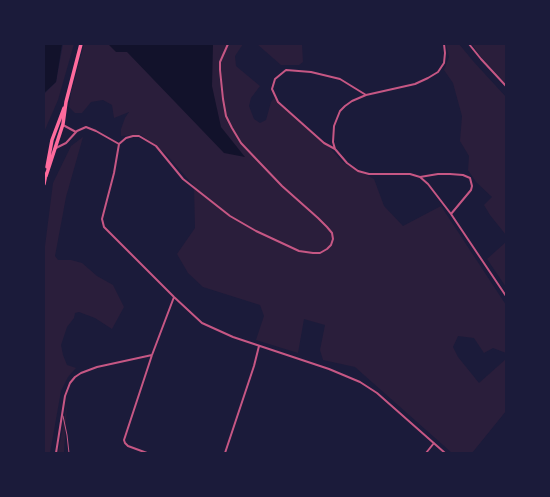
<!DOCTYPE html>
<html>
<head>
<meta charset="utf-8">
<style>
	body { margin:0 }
	#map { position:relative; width:550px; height:497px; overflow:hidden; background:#1b1b3a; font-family:"DM Sans",sans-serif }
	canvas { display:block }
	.frame { position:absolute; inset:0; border:45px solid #1b1b3a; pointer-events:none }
</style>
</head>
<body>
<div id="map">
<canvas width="550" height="497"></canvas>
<div class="frame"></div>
</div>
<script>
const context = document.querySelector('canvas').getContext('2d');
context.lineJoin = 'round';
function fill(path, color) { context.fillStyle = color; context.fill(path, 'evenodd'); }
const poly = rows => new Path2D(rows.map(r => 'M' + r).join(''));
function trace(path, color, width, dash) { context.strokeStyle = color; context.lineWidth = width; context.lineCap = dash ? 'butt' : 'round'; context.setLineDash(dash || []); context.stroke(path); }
const green = poly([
	[63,44,74,44,58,100,44,132,44,94,56,82],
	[84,44,243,44,235,56,236,66,260,86,251,98,249,106,254,119,260,123,266,120,271,102,274,98,331,149,342,162,374,179,384,206,403,226,441,206,506,305,506,353,493,348,484,353,474,338,458,336,453,347,458,357,479,383,506,359,506,411,472,453,452,453,355,367,323,360,320,350,325,325,304,319,298,353,256,340,264,316,260,305,203,287,188,273,177,254,195,228,194,186,165,153,141,135,121,136,121,129,125,118,129,112,114,118,112,105,103,100,91,102,82,113,75,113,69,107,71,93],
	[257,44,302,44,303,62,299,65,281,65],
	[446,44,459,44,473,61,506,97,506,235,490,215,484,205,492,197,476,182,468,170,469,156,460,141,462,116,453,83,444,70,449,57],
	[472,44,506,44,506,84,481,57],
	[83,137,66,197,55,256,58,260,71,260,82,263,97,276,113,285,124,307,112,329,95,318,79,312,75,313,74,318,67,327,61,345,63,355,67,365,76,368,68,377,61,391,50,453,44,453,44,254,53,183,71,146],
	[506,242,506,287,487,259],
	[67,404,64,453,58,453]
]);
const water = poly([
	[44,44,62,44,56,82,44,93],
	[108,44,213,44,212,86,221,127,245,157,224,153,127,52,116,52]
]);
const service = poly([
	[63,416,67,435,69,453]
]);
const minor = poly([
	[444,44,445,53,444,63,438,72,428,78,415,84,366,95,352,101,345,106,340,111,334,126,333,142,335,149,347,163,358,171,369,174,410,174,420,177,428,184,451,214,506,296],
	[469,44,481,59,506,86],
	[63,125,76,132],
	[119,144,126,138,133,136,139,136,156,146,183,179,230,216,256,231,299,251,313,253,320,253,327,249,331,245,333,239,332,233,327,227,318,218,282,186,260,163,241,143,232,128,226,116,223,99,220,70,220,62,228,44],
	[56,148,66,143,77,131,86,127,96,131,119,144,114,173,102,219,104,227,174,297,202,323,233,337,329,369,360,382,377,393,445,453],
	[335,149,324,143,278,102,272,89,275,79,286,70,311,72,340,79,366,95],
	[420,177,438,174,450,174,463,175,470,178,472,186,471,190,451,214],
	[56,453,65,396,70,383,75,377,81,373,97,367,152,355],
	[147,453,128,446,125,443,124,440,152,355,174,297],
	[225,453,254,366,259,346],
	[426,453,434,443]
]);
const primary = poly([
	[47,167,52,140,64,108],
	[46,176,63,124,66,102,81,44],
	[44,184,46,174]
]);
fill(green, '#2a1e3b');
fill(water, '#12122b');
trace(service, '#c65784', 1);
trace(minor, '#c65784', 2);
trace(primary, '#ff6b9d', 3.5);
</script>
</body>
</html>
